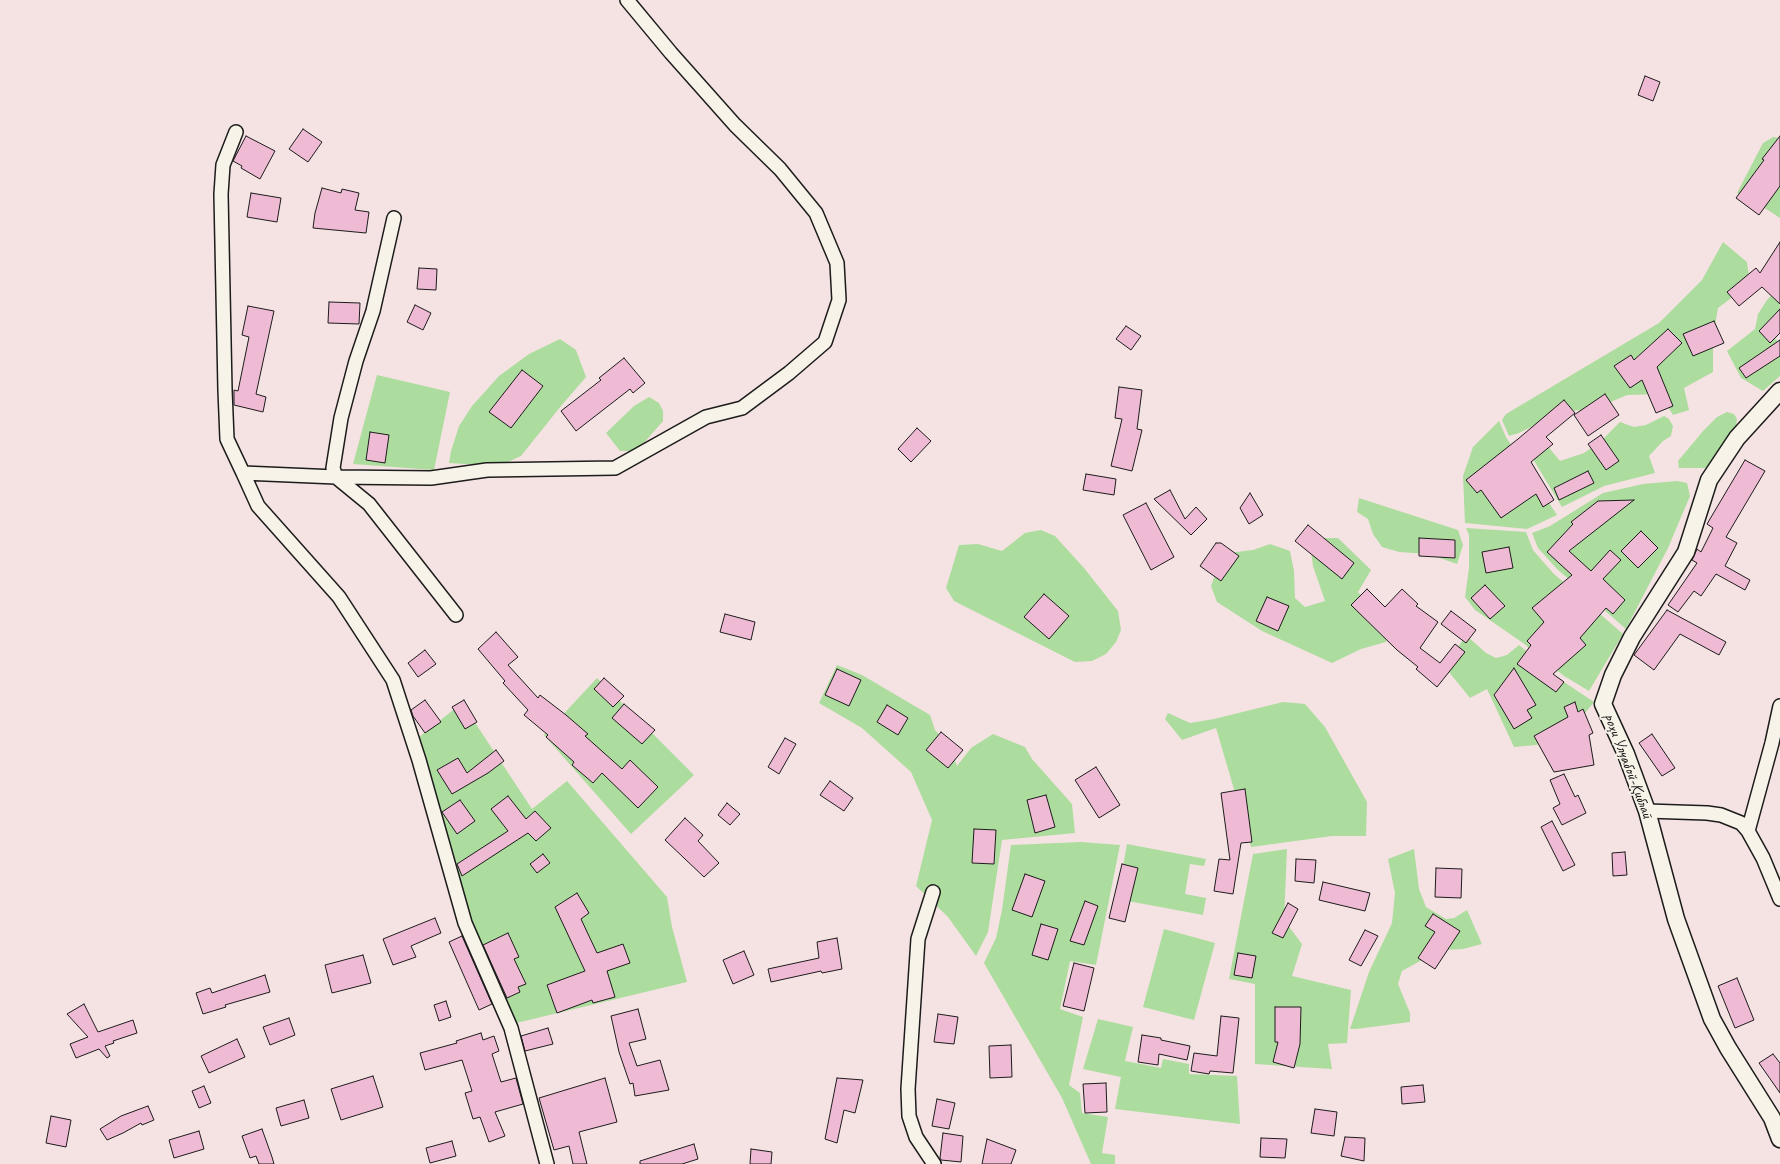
<!DOCTYPE html>
<html>
<head>
<meta charset="utf-8">
<style>
	body { margin:0 }
	canvas { display:block; background:#f5e2e2 }
</style>
</head>
<body>
<canvas width="1780" height="1164"></canvas>
<script>
const context = document.querySelector('canvas').getContext('2d');
context.lineJoin = 'round';
function fill(path, color) { context.fillStyle = color; context.fill(path, 'evenodd'); }
const poly = rows => new Path2D(rows.map(r => 'M' + r).join(''));
function trace(path, color, width, dash) { context.strokeStyle = color; context.lineWidth = width; context.lineCap = dash ? 'butt' : 'round'; context.setLineDash(dash || []); context.stroke(path); }
function write(font, color, halo, rows, align = 'center') {
  context.font = font + ' Caveat,sans-serif'; context.lineWidth = 4; context.setLineDash([]); context.textBaseline = 'middle'; context.strokeStyle = halo; context.fillStyle = color; for (const [text, x, y, turn = 0] of rows) {
    context.save(); context.translate(x, y); context.rotate((+turn || 0) * Math.PI / 180); context.textAlign = isNaN(turn) ? turn : align; if (halo) context.strokeText(text, 0, 0); context.fillText(text, 0, 0); context.restore();
  }
}
const green = poly([
	[1773,137,1780,138,1780,218,1768,210,1737,193,1763,143],
	[1723,242,1747,262,1750,284,1718,308,1713,337,1713,372,1684,388,1689,410,1673,415,1660,394,1627,395,1592,410,1562,411,1519,433,1509,436,1502,420,1506,414,1659,323,1702,280],
	[1779,287,1780,318,1767,331,1780,343,1780,376,1763,391,1741,378,1727,351,1755,329,1758,314,1767,300],
	[560,339,576,350,586,377,561,406,521,456,508,462,481,465,449,463,451,451,459,426,472,406,499,376,529,354],
	[377,375,450,392,434,470,353,464],
	[649,397,659,403,663,411,663,421,637,451,620,451,606,433,634,406],
	[1727,412,1734,414,1737,419,1736,426,1709,468,1679,468,1678,461,1704,430,1717,417],
	[1664,416,1669,419,1673,426,1671,436,1663,441,1649,456,1655,473,1604,486,1562,507,1530,454,1546,444,1560,461,1584,453,1600,442,1620,422,1634,427,1646,425],
	[1499,421,1506,437,1557,515,1527,529,1465,523,1463,476,1473,447],
	[1677,481,1687,483,1690,496,1668,548,1626,629,1557,569,1538,548,1532,533,1550,526,1603,493,1643,484],
	[1359,498,1458,530,1463,545,1457,564,1428,554,1399,552,1382,547,1373,534,1368,519,1357,512],
	[1466,528,1526,532,1533,550,1553,573,1623,634,1589,691,1564,676,1523,643,1475,610,1465,597,1469,568,1469,535],
	[1041,530,1055,536,1084,568,1118,611,1121,630,1116,642,1106,654,1092,661,1075,662,954,601,946,588,959,545,978,544,1002,551,1025,533],
	[1309,538,1338,538,1371,570,1358,592,1389,624,1386,642,1361,649,1332,663,1262,631,1217,602,1211,586,1220,561,1229,553,1253,550,1270,544,1290,551,1294,571,1295,598,1305,607,1325,601,1313,566],
	[1466,635,1486,653,1496,658,1507,655,1519,645,1558,678,1594,702,1577,723,1552,739,1536,745,1514,747,1487,689,1470,698,1445,667],
	[837,665,862,675,930,715,935,730,949,745,957,766,971,748,993,734,1025,747,1032,759,1072,804,1075,833,1002,840,988,932,976,956,948,917,916,886,932,820,911,772,862,728,819,703],
	[597,678,694,775,631,834,544,735],
	[1283,702,1305,704,1325,727,1367,802,1366,836,1332,836,1251,847,1216,728,1182,740,1165,719,1168,713,1190,723,1214,719],
	[462,703,532,809,567,781,667,897,672,927,687,982,512,1024,465,907,414,741],
	[1081,842,1120,845,1096,965,1070,961,1060,1009,1083,1017,1069,1085,1080,1093,1082,1113,1108,1117,1102,1153,1115,1155,1115,1164,1091,1164,1062,1098,984,963,996,938,1002,910,1011,845],
	[1127,844,1206,859,1204,866,1190,864,1185,894,1206,898,1203,915,1117,899],
	[1287,849,1284,920,1302,944,1292,976,1351,990,1347,1043,1328,1044,1332,1069,1255,1064,1255,984,1229,979,1253,854],
	[1414,849,1419,889,1426,907,1446,919,1454,918,1467,910,1482,944,1463,949,1444,950,1431,955,1402,971,1398,984,1410,1013,1410,1022,1356,1029,1350,1029,1369,972,1392,923,1395,893,1388,859],
	[1164,929,1215,943,1194,1020,1143,1007],
	[1098,1019,1133,1027,1125,1061,1161,1068,1163,1059,1189,1064,1189,1074,1237,1076,1240,1124,1115,1109,1121,1077,1083,1069]
]);
const building = poly([
	[1645,76,1660,82,1653,101,1638,95,1645,76],
	[303,129,322,142,308,162,289,149,303,129],
	[246,136,275,151,260,179,241,168,242,166,233,161,246,136],
	[1780,136,1780,186,1759,215,1736,198,1764,160,1762,159,1780,136],
	[322,188,341,193,342,189,359,193,355,210,369,212,366,233,313,228,315,213,322,188],
	[251,193,281,198,277,222,247,217,251,193],
	[1780,242,1780,304,1762,287,1739,306,1727,292,1756,268,1760,273,1780,242],
	[419,268,437,269,436,290,417,289,419,268],
	[329,302,360,303,359,324,328,323,329,302],
	[415,305,431,313,423,330,407,322,415,305],
	[248,306,274,311,256,394,266,397,263,412,234,405,234,390,238,391,249,337,242,335,248,306],
	[1780,309,1780,333,1770,343,1759,331,1780,309],
	[1714,321,1724,343,1693,356,1683,334,1714,321],
	[1126,326,1141,336,1131,350,1116,339,1126,326],
	[1668,329,1682,343,1657,367,1673,406,1656,413,1642,380,1630,388,1614,366,1631,355,1634,360,1668,329],
	[1780,340,1780,356,1746,378,1739,368,1780,340],
	[624,358,645,383,633,393,630,389,576,431,561,411,601,380,599,378,624,358],
	[522,370,543,386,511,428,489,412,522,370],
	[1119,387,1142,390,1137,429,1142,430,1132,471,1111,466,1122,419,1115,418,1119,387],
	[1605,394,1619,415,1588,436,1574,415,1605,394],
	[1564,400,1575,413,1546,437,1553,444,1531,462,1554,500,1543,507,1536,494,1501,518,1481,490,1477,493,1466,480,1518,439,1564,400],
	[917,428,931,441,911,462,898,449,917,428],
	[370,432,389,435,385,463,366,460,370,432],
	[1601,435,1619,461,1606,470,1588,444,1601,435],
	[1745,460,1765,471,1726,537,1737,543,1725,566,1750,580,1745,590,1716,574,1701,596,1694,591,1678,612,1668,605,1697,563,1692,560,1697,549,1701,552,1713,528,1707,524,1745,460],
	[1588,471,1594,483,1559,500,1554,488,1588,471],
	[1086,474,1116,479,1114,495,1083,490,1086,474],
	[1170,490,1185,519,1196,507,1207,519,1191,535,1154,499,1170,490],
	[1250,493,1263,515,1249,524,1240,508,1250,493],
	[1634,500,1569,551,1591,571,1610,550,1621,560,1603,579,1625,600,1613,614,1606,608,1580,638,1586,645,1553,674,1564,682,1556,692,1517,664,1531,645,1527,641,1544,622,1532,608,1572,575,1547,552,1573,524,1571,522,1598,501,1634,500],
	[1146,503,1174,557,1151,570,1123,515,1146,503],
	[1308,525,1354,563,1342,579,1295,541,1308,525],
	[1641,531,1658,548,1638,568,1621,551,1641,531],
	[1419,538,1455,540,1455,558,1419,556,1419,538],
	[1216,543,1221,543,1239,556,1221,581,1200,566,1216,543],
	[1509,547,1513,568,1486,573,1482,552,1509,547],
	[1485,585,1505,606,1490,619,1471,598,1485,585],
	[1367,589,1385,607,1402,589,1418,604,1416,606,1438,622,1420,648,1440,663,1455,644,1465,652,1437,687,1416,669,1418,667,1397,650,1351,605,1367,589],
	[1044,594,1069,616,1049,639,1024,617,1044,594],
	[1267,597,1289,606,1278,631,1256,621,1267,597],
	[1667,610,1726,642,1719,655,1680,634,1654,670,1634,655,1667,610],
	[1451,611,1476,630,1466,643,1441,624,1451,611],
	[725,614,755,622,751,640,720,632,725,614],
	[496,632,518,657,508,665,538,698,540,695,566,715,588,734,585,736,622,769,630,760,658,787,638,808,602,773,593,783,572,765,574,762,546,737,548,735,524,715,528,710,503,683,505,681,478,649,496,632],
	[425,650,436,664,418,677,408,663,425,650],
	[1514,668,1536,705,1527,710,1532,718,1514,729,1494,695,1514,668],
	[837,669,861,680,849,706,825,695,837,669],
	[604,678,624,696,613,707,594,689,604,678],
	[425,700,441,722,425,733,413,716,411,710,425,700],
	[464,700,477,722,465,729,452,707,464,700],
	[1575,702,1578,712,1583,709,1593,733,1589,735,1594,765,1554,772,1534,736,1568,717,1564,707,1575,702],
	[624,704,655,730,642,744,612,718,624,704],
	[887,705,908,718,898,735,877,722,887,705],
	[941,732,963,750,948,768,926,750,941,732],
	[1652,734,1675,768,1662,776,1639,743,1652,734],
	[785,738,796,744,779,774,768,767,785,738],
	[496,750,504,761,488,773,452,794,437,770,458,758,467,773,496,750],
	[1096,767,1120,805,1099,818,1075,780,1096,767],
	[1564,774,1575,797,1578,795,1586,813,1562,825,1553,808,1560,804,1550,780,1564,774],
	[830,781,853,798,844,811,820,795,830,781],
	[1245,789,1252,842,1241,843,1233,894,1214,891,1219,859,1230,860,1221,793,1245,789],
	[1046,795,1055,827,1035,833,1027,800,1046,795],
	[508,796,526,819,535,811,551,828,536,841,528,833,462,876,457,864,508,831,491,809,508,796],
	[460,800,475,821,457,834,442,812,460,800],
	[727,803,740,814,730,825,718,815,727,803],
	[685,818,703,835,698,841,719,863,704,877,665,840,685,818],
	[1552,821,1575,865,1563,871,1541,827,1552,821],
	[974,829,996,830,994,864,972,863,974,829],
	[1625,852,1627,875,1613,876,1612,853,1625,852],
	[543,854,550,863,537,873,530,864,543,854],
	[1296,859,1316,860,1314,883,1295,881,1296,859],
	[1122,864,1138,868,1125,922,1109,918,1122,864],
	[1436,868,1462,869,1461,898,1435,897,1436,868],
	[1025,874,1045,881,1032,917,1012,910,1025,874],
	[1323,882,1370,893,1365,911,1319,900,1323,882],
	[577,893,589,913,581,919,597,953,623,944,630,963,607,971,615,997,593,1003,592,1000,557,1013,547,985,585,971,555,907,577,893],
	[1085,901,1098,906,1084,945,1070,941,1085,901],
	[1288,903,1298,909,1283,938,1272,933,1288,903],
	[1433,914,1460,931,1435,969,1418,958,1435,932,1425,926,1433,914],
	[435,918,441,933,411,946,416,957,393,965,383,939,435,918],
	[1041,924,1058,929,1048,960,1032,955,1041,924],
	[1365,930,1378,936,1361,966,1349,960,1365,930],
	[508,933,519,957,514,959,526,984,518,987,520,992,507,998,483,945,508,933],
	[462,936,492,1004,479,1010,449,942,462,936],
	[837,938,842,969,822,973,821,971,771,982,768,969,819,958,817,942,837,938],
	[744,951,754,975,733,984,723,960,744,951],
	[1238,953,1256,956,1252,978,1234,975,1238,953],
	[363,955,371,983,332,993,325,965,363,955],
	[1074,963,1094,968,1084,1011,1063,1006,1074,963],
	[265,975,270,992,225,1005,226,1007,203,1014,196,993,210,988,212,993,265,975],
	[1737,978,1754,1020,1735,1028,1718,986,1737,978],
	[446,1001,451,1017,439,1021,434,1005,446,1001],
	[84,1004,98,1032,133,1020,137,1033,113,1041,114,1043,105,1046,110,1056,107,1058,99,1049,76,1058,70,1044,88,1037,67,1014,84,1004],
	[1275,1007,1301,1007,1300,1044,1294,1068,1273,1062,1278,1042,1275,1042,1275,1007],
	[638,1009,646,1039,629,1043,637,1066,660,1060,669,1090,635,1096,633,1083,630,1084,619,1052,611,1016,638,1009],
	[938,1014,958,1017,954,1044,934,1042,938,1014],
	[1221,1016,1239,1018,1233,1073,1210,1071,1209,1074,1191,1071,1194,1053,1217,1056,1221,1016],
	[289,1018,295,1035,270,1045,263,1027,289,1018],
	[548,1028,553,1044,525,1051,521,1036,548,1028],
	[481,1033,483,1040,494,1036,499,1051,492,1054,501,1082,516,1078,523,1104,495,1112,505,1136,489,1142,480,1117,473,1119,465,1093,472,1091,462,1060,425,1070,420,1053,457,1043,456,1041,481,1033],
	[1142,1035,1161,1038,1161,1040,1190,1046,1187,1060,1159,1054,1158,1065,1138,1062,1142,1035],
	[237,1039,245,1057,209,1073,201,1056,237,1039],
	[1011,1045,1012,1077,990,1078,989,1046,1011,1045],
	[1773,1054,1780,1063,1780,1093,1759,1063,1773,1054],
	[373,1076,383,1107,341,1120,331,1089,373,1076],
	[605,1078,617,1122,579,1132,587,1164,573,1164,569,1146,554,1150,539,1098,605,1078],
	[837,1078,863,1080,855,1113,844,1110,837,1143,825,1139,837,1078],
	[1106,1083,1107,1112,1085,1113,1083,1084,1106,1083],
	[1423,1085,1425,1102,1402,1104,1401,1087,1423,1085],
	[204,1086,211,1103,199,1108,192,1091,204,1086],
	[937,1099,955,1103,949,1129,932,1126,937,1099],
	[304,1100,309,1118,281,1126,276,1108,304,1100],
	[148,1106,154,1120,142,1125,141,1123,123,1133,107,1140,100,1129,121,1116,148,1106],
	[1315,1109,1337,1112,1334,1136,1311,1133,1315,1109],
	[51,1116,71,1120,66,1147,46,1143,51,1116],
	[262,1129,272,1157,274,1164,259,1164,256,1156,250,1158,242,1136,262,1129],
	[199,1131,204,1149,174,1158,169,1140,199,1131],
	[943,1133,963,1136,961,1162,941,1160,940,1158,943,1133],
	[1345,1137,1365,1138,1364,1161,1341,1156,1345,1137],
	[1261,1138,1287,1139,1285,1158,1260,1157,1261,1138],
	[987,1139,1016,1150,1011,1164,982,1164,987,1139],
	[452,1141,456,1156,430,1163,426,1148,452,1141],
	[694,1144,698,1159,682,1164,640,1164,640,1161,694,1144],
	[751,1149,772,1152,771,1164,750,1164,751,1149]
]);
const minor = poly([
	[236,132,223,165,221,194,225,390,227,439,243,473],
	[394,218,373,311,356,361,341,418,333,468,336,477,369,504,456,615],
	[1647,811,1707,813,1721,815,1741,823,1748,831,1763,858,1780,899],
	[1748,831,1772,743,1780,706],
	[933,892,918,939,908,1089,909,1116,916,1137,934,1164],
	[547,1164,511,1028,465,923,419,760,393,680,339,597,258,506,243,473,336,477,431,478,487,470,615,468,706,417,742,408,789,373,825,342,839,300,837,263,816,213,780,169,735,125,671,53,627,0]
]);
const tertiary = poly([
	[1780,391,1737,438,1709,480,1686,552,1632,637,1613,675,1603,704,1626,754,1647,811,1676,919,1712,1019,1728,1048,1772,1118,1780,1139]
]);
const streetNames = [
	["роҳи Улҷабой-Қиблаӣ",1628,766,69]
];
fill(green, '#addd9e');
fill(building, '#efbad4');
trace(building, '#1c1c1c', 1);
trace(minor, '#1c1c1c', 16);
trace(tertiary, '#1c1c1c', 19);
trace(minor, '#f7f3e8', 13);
trace(tertiary, '#f7f3e8', 16);
write('16px', '#1c1c1c', '#f7f3e8', streetNames);
</script>
</body>
</html>
